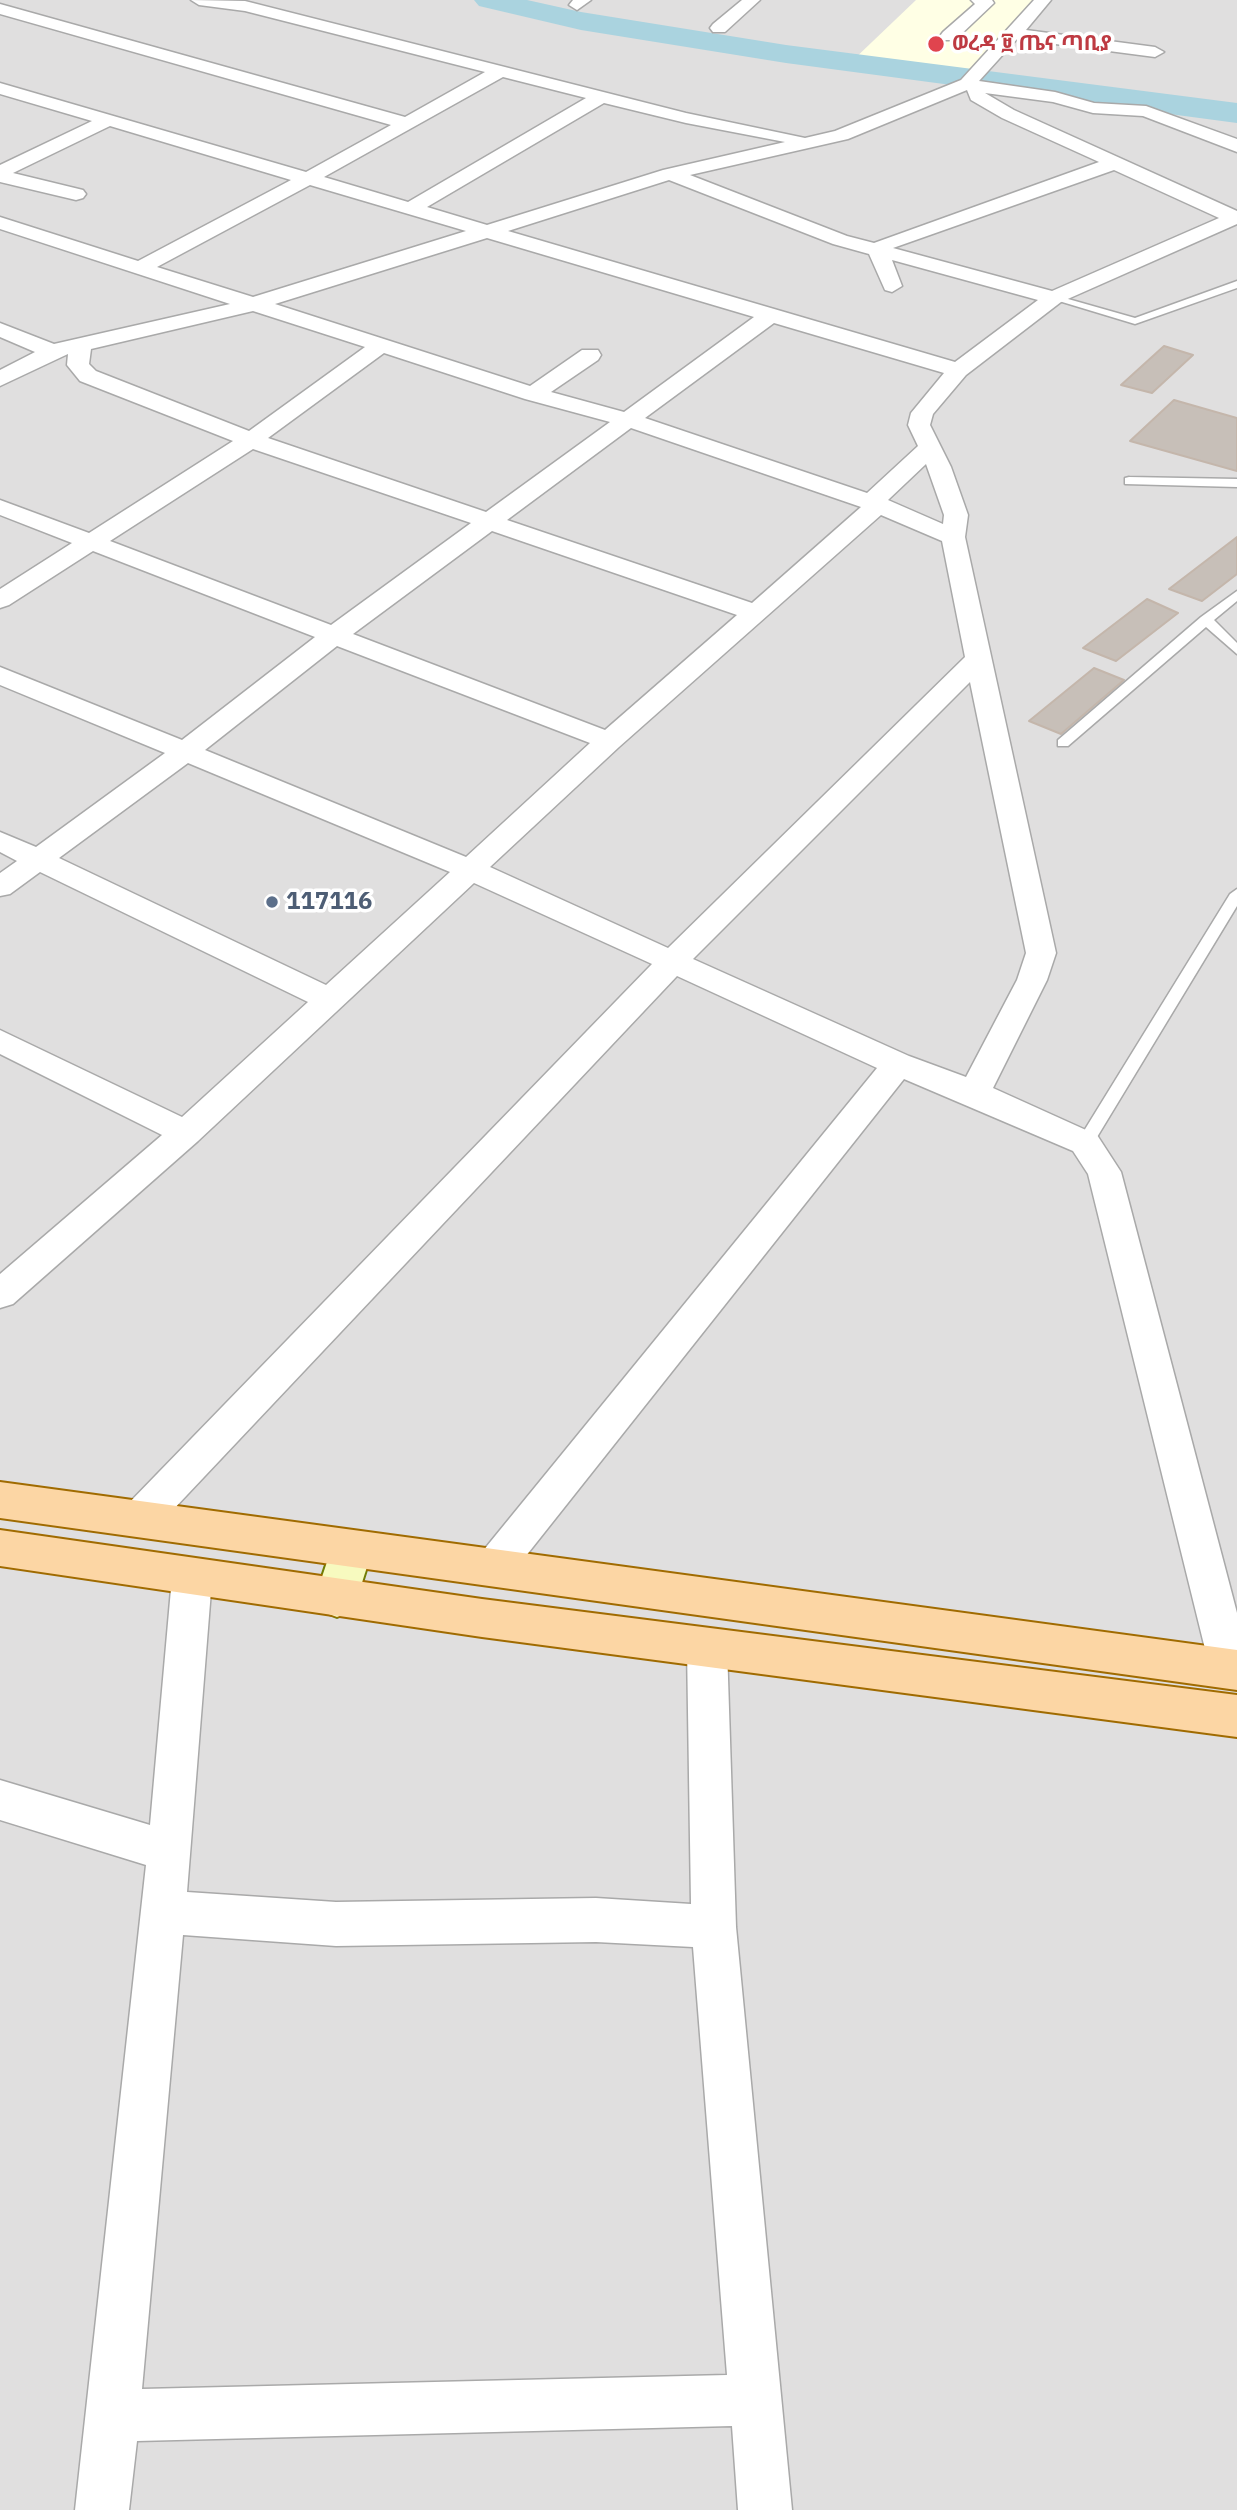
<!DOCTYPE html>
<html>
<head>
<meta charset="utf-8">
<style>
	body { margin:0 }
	canvas { display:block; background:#f2efe9 }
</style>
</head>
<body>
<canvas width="1237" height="2510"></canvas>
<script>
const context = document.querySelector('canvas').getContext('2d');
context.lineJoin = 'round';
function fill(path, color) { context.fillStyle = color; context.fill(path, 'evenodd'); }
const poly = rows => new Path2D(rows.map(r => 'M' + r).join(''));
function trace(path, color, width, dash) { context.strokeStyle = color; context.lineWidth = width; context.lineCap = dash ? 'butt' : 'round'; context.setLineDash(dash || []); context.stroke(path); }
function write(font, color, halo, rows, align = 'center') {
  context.font = font + ' "IBM Plex Sans","Noto Sans Ethiopic",sans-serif'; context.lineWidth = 7; context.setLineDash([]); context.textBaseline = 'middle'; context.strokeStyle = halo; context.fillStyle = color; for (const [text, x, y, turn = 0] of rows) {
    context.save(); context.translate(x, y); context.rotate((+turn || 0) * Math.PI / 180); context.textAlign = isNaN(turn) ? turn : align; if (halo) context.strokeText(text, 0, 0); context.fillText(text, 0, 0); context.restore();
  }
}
const residential = poly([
	[0,0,1237,0,1237,2510,0,2510]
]);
const education = poly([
	[916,0,1043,0,972,79,850,63]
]);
const river = poly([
	[474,0,527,0,581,12,786,45,1237,103,1237,123,786,63,581,30,479,6,474,0]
]);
const building = poly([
	[1164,346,1193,355,1152,393,1121,385,1164,346],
	[1174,400,1237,418,1237,471,1130,441,1174,400],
	[1237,537,1237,574,1202,601,1169,589,1237,537],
	[1147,599,1178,613,1116,661,1083,648,1147,599],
	[1094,668,1124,680,1061,734,1029,721,1094,668]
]);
const service = poly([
	[1237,281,1237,288,1135,324,1049,298,1054,295,1135,318,1237,281],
	[1129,477,1237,479,1237,487,1125,484,1125,478,1129,477],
	[1237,591,1237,601,1214,620,1237,643,1237,654,1206,627,1068,746,1058,746,1058,740,1201,617,1237,591],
	[1237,889,1237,906,1091,1147,1079,1147,1077,1143,1079,1139,1230,894,1237,889]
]);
const minor = poly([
	[191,0,245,1,686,113,805,138,835,131,961,80,1034,0,1051,0,1026,30,1155,47,1164,52,1155,57,1017,39,979,81,1055,92,1094,103,1146,106,1237,139,1237,152,1143,116,1093,113,1053,102,985,93,1014,110,1237,211,1237,224,1061,302,966,375,933,414,930,425,951,467,968,515,965,537,1056,953,1047,980,993,1088,1097,1135,1121,1172,1237,1613,1237,1685,1231,1687,1216,1682,1210,1669,1088,1174,1073,1151,904,1079,506,1581,492,1586,478,1581,472,1569,478,1557,877,1068,677,976,153,1531,139,1535,125,1531,120,1519,125,1507,652,964,474,883,198,1141,13,1304,0,1308,0,1274,162,1135,0,1054,0,1030,182,1117,308,1002,40,872,10,894,0,896,0,873,17,861,0,852,0,832,36,847,165,753,0,685,0,667,182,740,315,637,93,551,9,605,0,608,0,589,72,543,0,515,0,500,89,533,233,441,80,381,67,365,68,354,0,386,0,370,35,352,0,337,0,323,54,344,230,304,0,229,0,217,138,261,291,180,110,126,13,173,83,190,86,194,83,198,76,200,0,182,0,165,92,121,0,94,0,83,306,172,391,125,0,14,0,4,405,117,485,72,245,11,199,5,191,0],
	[503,77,586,98,408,202,324,177,503,77],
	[967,90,971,100,1002,118,1099,162,874,243,847,236,690,175,848,139,967,90],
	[604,103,686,123,785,142,663,170,487,225,427,207,604,103],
	[1114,170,1219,218,1052,291,893,248,1114,170],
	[669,180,833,244,869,254,885,290,892,292,902,286,892,260,1038,300,955,362,508,231,669,180],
	[310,185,466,231,253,297,157,267,310,185],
	[487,238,754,317,624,412,551,392,598,360,601,355,598,350,582,350,530,386,275,304,487,238],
	[253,311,365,347,249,431,96,371,89,364,91,349,253,311],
	[774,323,944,373,911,413,908,425,918,446,867,493,645,418,774,323],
	[384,353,525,399,610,422,486,512,268,438,384,353],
	[631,428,861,507,752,603,507,520,631,428],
	[253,449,471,523,331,625,110,541,253,449],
	[926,464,944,515,943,524,888,500,926,464],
	[881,515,942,541,965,657,668,948,490,867,619,747,881,515],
	[492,531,737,615,605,730,353,634,492,531],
	[337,646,590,743,466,857,205,750,337,646],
	[970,682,1026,953,1017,980,966,1077,909,1056,693,959,970,682],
	[188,763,450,872,326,985,59,858,188,763],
	[573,0,591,0,577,10,569,5,573,0],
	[742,0,760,0,725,32,713,32,710,28,713,24,742,0],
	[971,0,992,0,994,3,955,40,943,40,940,36,943,32,975,4,971,0],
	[192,1561,206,1566,212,1578,187,1892,336,1902,596,1898,691,1904,687,1647,693,1634,707,1629,721,1634,727,1647,736,1927,792,2510,738,2510,732,2426,137,2441,129,2510,75,2510,146,1865,0,1820,0,1780,150,1825,172,1578,178,1566,192,1561],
	[183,1935,336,1946,596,1942,693,1947,727,2375,142,2389,183,1935]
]);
const secondary = poly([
	[350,1533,365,1538,372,1551,353,1611,337,1617,321,1611,315,1598,335,1538,350,1533]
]);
const primary = poly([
	[0,1482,1237,1650,1237,1690,0,1518,0,1482],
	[0,1530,482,1599,1237,1695,1237,1737,482,1637,0,1566,0,1530]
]);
const markers = [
	[936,44,9,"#e0444e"],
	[272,902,7,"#5c6f8a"]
];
const farHealthnames = [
	["ወረዳ ፱ ጤና ጣቢያ",952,44]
];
const serviceNames = [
	["117116",286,902]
];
fill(residential, '#e0dfdf');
fill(education, '#ffffe5');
fill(river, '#aad3df');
fill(building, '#c7bfb8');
trace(building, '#c4b6ab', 2);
trace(service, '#a9a9a9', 3);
trace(minor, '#a9a9a9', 3);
trace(secondary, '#707d05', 4);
trace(primary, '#a06b00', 4);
fill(service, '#fff');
fill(minor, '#fff');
fill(secondary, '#f7fabf');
fill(primary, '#fcd6a4');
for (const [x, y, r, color] of markers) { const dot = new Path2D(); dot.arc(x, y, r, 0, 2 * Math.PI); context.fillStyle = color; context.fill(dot); trace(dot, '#fff', 2.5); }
write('bold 21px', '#be3a42', '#fff', farHealthnames, 'left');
write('bold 24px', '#4e5e75', '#fff', serviceNames, 'left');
</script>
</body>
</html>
